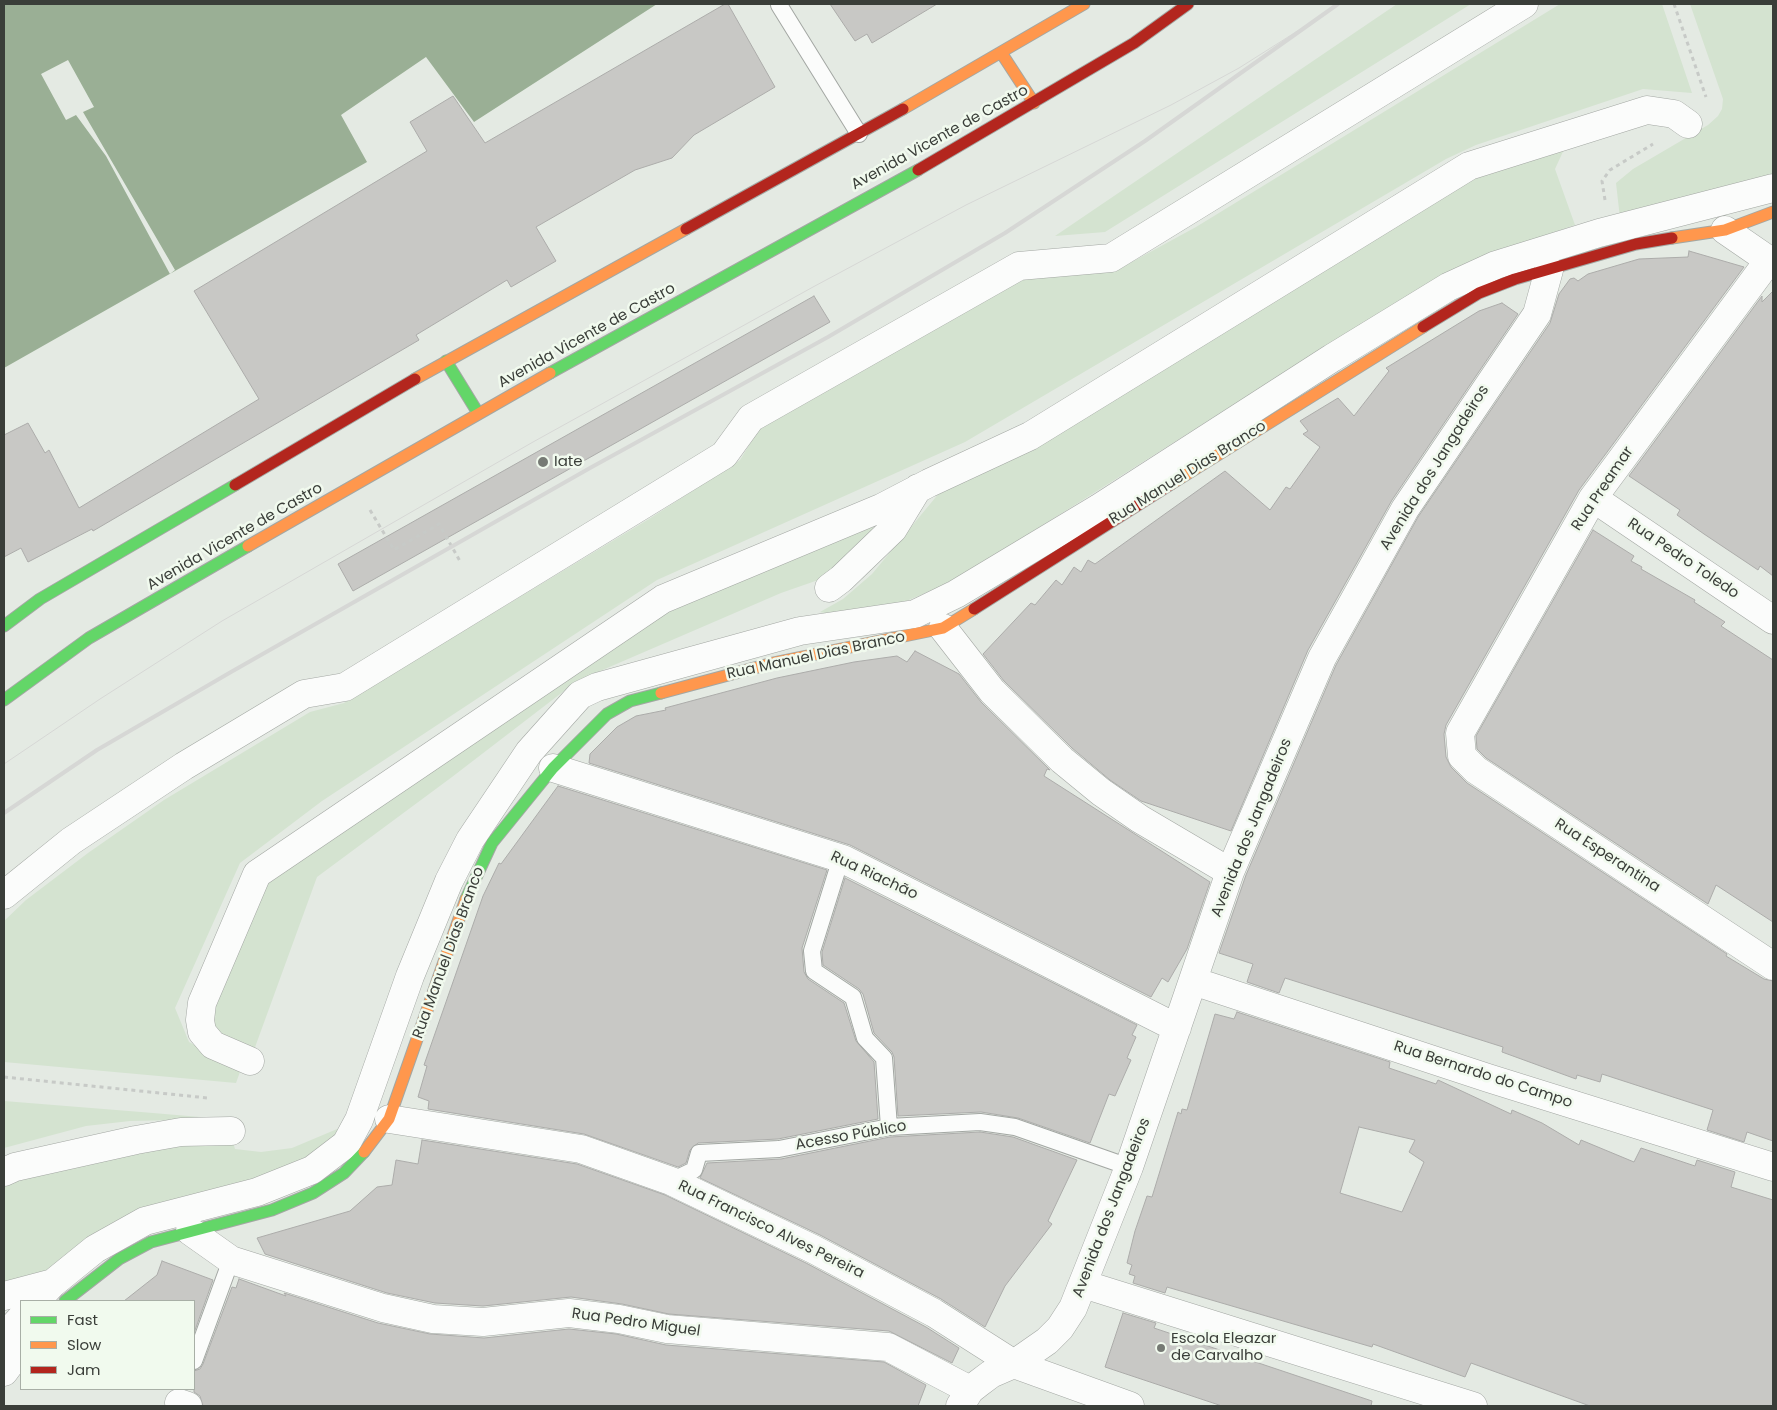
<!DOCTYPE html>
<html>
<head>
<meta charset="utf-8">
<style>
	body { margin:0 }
	#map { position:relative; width:1777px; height:1410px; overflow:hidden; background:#e4eae3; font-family:Poppins,sans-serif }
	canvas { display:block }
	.frame { position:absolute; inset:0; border:5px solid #3a3e39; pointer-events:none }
	.legend { position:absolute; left:20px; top:1300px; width:175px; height:90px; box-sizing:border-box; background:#f1faee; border:1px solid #a8afa6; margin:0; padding:6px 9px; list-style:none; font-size:15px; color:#3a3e39 }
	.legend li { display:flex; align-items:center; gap:10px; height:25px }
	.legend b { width:25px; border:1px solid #a8afa6 }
</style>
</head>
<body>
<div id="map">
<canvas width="1777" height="1410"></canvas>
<div class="frame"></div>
<ul class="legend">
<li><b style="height:6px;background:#63d668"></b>Fast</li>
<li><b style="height:6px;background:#ff974d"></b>Slow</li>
<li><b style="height:6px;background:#b3261e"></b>Jam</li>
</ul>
</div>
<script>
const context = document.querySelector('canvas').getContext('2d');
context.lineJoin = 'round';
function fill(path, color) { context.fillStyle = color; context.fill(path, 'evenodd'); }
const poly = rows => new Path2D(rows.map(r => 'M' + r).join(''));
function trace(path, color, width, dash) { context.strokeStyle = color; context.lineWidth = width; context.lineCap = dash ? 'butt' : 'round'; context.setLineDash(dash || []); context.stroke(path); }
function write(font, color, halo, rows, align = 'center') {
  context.font = font + ' Poppins,sans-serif'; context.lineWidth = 5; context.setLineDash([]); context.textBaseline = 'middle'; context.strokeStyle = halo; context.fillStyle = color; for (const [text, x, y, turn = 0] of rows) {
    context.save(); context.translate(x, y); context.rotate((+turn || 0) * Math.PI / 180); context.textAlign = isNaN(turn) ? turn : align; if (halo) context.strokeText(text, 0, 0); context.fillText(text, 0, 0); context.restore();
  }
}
const green = poly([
	[1397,4,1471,4,1105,232,1055,236],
	[1560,4,1662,4,1692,93,1643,89,1476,145,1446,159,965,442,657,580,322,801,240,863,175,1008,189,1042,241,1069,236,1083,4,1062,4,921,26,900,88,853,164,800,310,712,344,703,649,519,740,460,762,424,1023,279,1119,269,1196,227],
	[1690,4,1773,4,1773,178,1620,218,1616,183,1633,169,1708,125,1718,116,1722,109,1723,99],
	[1566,145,1555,169,1575,225,1509,248,1358,326,956,580,904,602,833,615,820,612,843,599,872,574,945,486,1469,178],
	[885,516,824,578,781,593,577,681,452,777,317,877,254,1050,221,1039,213,1026,215,1001,265,883,664,608],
	[4,1101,141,1112,224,1119,130,1121,86,1126,4,1148],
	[349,1124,312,1158,43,1277,4,1288,4,1186,24,1178,172,1146,233,1142,235,1149,261,1152,292,1148]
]);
const water = poly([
	[4,4,657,4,474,122,426,57,341,115,367,162,4,368]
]);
const pier = poly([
	[68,60,94,107,83,112,175,270,170,274,106,156,76,115,66,120,41,74]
]);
const building = poly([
	[725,4,728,4,775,87,694,135,672,158,635,170,536,227,556,261,511,287,507,280,416,335,419,340,93,531,92,529,28,562,21,548,4,557,4,435,28,423,45,453,49,450,79,508,259,399,194,291,427,151,410,122,453,96,485,143,725,4],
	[830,4,937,4,872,43,867,34,855,41,830,4],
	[1689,251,1744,267,1579,490,1446,725,1444,734,1446,757,1451,767,1467,783,1727,954,1726,956,1764,979,1773,981,1773,1141,1747,1132,1744,1142,1707,1130,1713,1110,1602,1074,1600,1082,1577,1075,1576,1079,1502,1052,1503,1047,1285,978,1279,993,1247,982,1253,964,1219,953,1246,875,1336,665,1418,517,1550,323,1559,294,1570,279,1574,278,1578,281,1588,274,1639,259,1688,257,1689,251],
	[1773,291,1773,576,1760,566,1758,570,1704,534,1677,515,1680,510,1629,476,1762,296,1762,302,1773,291],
	[814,296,830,322,353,591,338,564,814,296],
	[1502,303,1518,314,1392,500,1308,650,1231,831,1141,801,1110,780,1072,748,1004,681,983,654,1031,603,1035,605,1056,580,1062,585,1074,567,1081,572,1088,560,1095,564,1225,471,1270,510,1286,487,1290,489,1320,447,1303,434,1308,431,1300,421,1338,398,1354,416,1389,371,1386,368,1479,311,1502,303],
	[1593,530,1634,556,1631,561,1642,567,1641,569,1695,600,1694,602,1725,622,1721,626,1773,660,1773,922,1716,885,1708,904,1486,758,1477,749,1476,736,1593,530],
	[915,651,959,674,981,702,1050,770,1047,769,1044,776,1210,882,1187,949,1168,982,1162,978,1151,997,850,845,589,763,590,754,617,727,636,716,666,710,665,708,777,678,854,662,897,656,907,662,915,651],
	[558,786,827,870,802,948,804,972,808,979,844,1003,856,1041,874,1062,878,1119,778,1139,698,1143,690,1150,686,1163,678,1167,584,1134,428,1109,429,1101,418,1097,427,1066,424,1065,483,896,499,863,501,864,558,786],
	[845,878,1137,1025,1132,1035,1136,1037,1127,1058,1131,1060,1115,1096,1109,1094,1090,1143,1018,1118,981,1112,898,1116,894,1057,892,1052,874,1033,863,994,859,989,823,965,822,952,845,878],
	[1237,1012,1390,1062,1389,1068,1436,1084,1438,1080,1511,1114,1512,1110,1542,1123,1579,1145,1581,1140,1634,1162,1641,1148,1695,1166,1697,1160,1735,1172,1731,1187,1773,1200,1773,1406,1590,1406,1471,1363,1465,1377,1373,1344,1372,1347,1167,1287,1165,1293,1133,1283,1135,1276,1129,1274,1132,1265,1127,1263,1135,1231,1147,1196,1152,1197,1178,1112,1181,1114,1182,1109,1187,1110,1215,1014,1234,1019,1237,1012],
	[1359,1127,1415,1140,1409,1152,1424,1162,1402,1212,1340,1193,1359,1127],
	[980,1132,1013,1137,1077,1160,1048,1221,1052,1224,1005,1286,985,1327,941,1299,820,1235,700,1178,707,1163,781,1159,890,1137,980,1132],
	[422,1140,577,1164,665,1195,806,1263,926,1327,959,1348,952,1363,889,1331,669,1314,622,1304,571,1297,483,1306,435,1303,387,1293,265,1254,257,1238,350,1211,377,1187,392,1185,396,1160,418,1164,422,1140],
	[162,1261,213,1280,194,1333,194,1301,124,1301,157,1275,162,1261],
	[239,1279,286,1296,284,1293,378,1323,430,1334,484,1338,569,1329,616,1334,666,1345,884,1362,926,1385,918,1406,203,1406,200,1396,194,1392,194,1371,200,1369,203,1364,232,1287,236,1288,239,1279],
	[1123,1313,1156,1323,1154,1328,1372,1401,1371,1406,1222,1406,1105,1367,1123,1313]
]);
const path = poly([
	[1674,4,1706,97],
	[1605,200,1602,181,1610,170,1653,144],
	[370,510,394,550,439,524,461,563],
	[4,1077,208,1098]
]);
const lane = poly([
	[779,5,859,134],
	[841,858,812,951,814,971,853,997,865,1038,884,1058,889,1127],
	[671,1181,694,1170,699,1153,779,1149,889,1127,980,1122,1015,1127,1129,1167],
	[194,1361,231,1260]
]);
const street = poly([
	[1725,230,1773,263],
	[1769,260,1593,498,1460,733,1462,756,1476,770,1773,966],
	[1593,498,1773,620],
	[829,588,841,579,893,529,918,488],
	[943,628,992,691,1062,760,1101,792,1140,819,1230,872],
	[553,768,843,859,1177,1028],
	[4,895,71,841,184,766,304,694,345,687,724,455,751,418,1019,266,1111,258,1524,4],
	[1193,981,1488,1078,1773,1167],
	[250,1061,213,1045,202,1032,200,1020,202,1003,257,874,663,599,881,508,929,483,1030,436,1469,166,1647,110,1674,114,1688,124],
	[389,1119,581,1149,671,1181,813,1249,934,1313,1014,1364,1130,1406],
	[4,1172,15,1167,136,1140,181,1132,231,1131],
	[190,1231,231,1260,383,1308,433,1319,483,1322,569,1313,619,1319,667,1329,888,1347,970,1390],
	[1083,1284,1473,1406],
	[4,1296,53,1283],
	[36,1301,53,1283,95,1249,145,1221,257,1192,312,1170,346,1144,359,1120,410,976,449,881,470,840,529,752,580,695,597,687,800,631,915,614,956,594,1099,508,1332,358,1448,287,1496,265,1599,233,1773,188],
	[4,1337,21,1318],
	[4,1372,21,1349],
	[179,1403,188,1406],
	[960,1406,970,1390,979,1383,991,1374,1014,1364,1047,1341,1060,1328,1073,1308,1129,1167,1230,872,1322,658,1405,509,1537,314,1549,270]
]);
const fast = poly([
	[446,361,478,413],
	[550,373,918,170],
	[4,626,40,599,235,485],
	[4,700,89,638,248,546],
	[466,899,492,843,553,768,607,714,630,701,661,693],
	[65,1301,119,1259,151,1242,272,1210,313,1193,344,1173,364,1152]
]);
const slow = poly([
	[1002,54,1034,103],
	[903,109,1084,4],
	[1672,238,1725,230,1773,212],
	[415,379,686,229],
	[1171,484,1423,327],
	[248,546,550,373],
	[661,693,773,663,943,628,974,609],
	[364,1152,389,1119,466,899]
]);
const jam = poly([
	[918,170,1134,43,1188,4],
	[686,229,903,109],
	[1423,327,1479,293,1515,279,1636,244,1672,238],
	[235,485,415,379],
	[974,609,1171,484]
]);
const tram = poly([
	[4,764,100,699,222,621,533,442,813,287,966,205,1171,105,1239,68,1307,25]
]);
const rail = poly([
	[4,813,97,750,231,672,590,468,828,337,1005,233,1145,141,1338,4]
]);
const markers = [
	[543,462,6,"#767a74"],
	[1161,1348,5,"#767a74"]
];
const streetNames = [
	["Avenida Vicente de Castro",940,138,-29],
	["Avenida Vicente de Castro",587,336,-29],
	["Avenida dos Jangadeiros",1435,468,-58],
	["Rua Manuel Dias Branco",1188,473,-32],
	["Rua Preamar",1603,489,-56],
	["Avenida Vicente de Castro",235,537,-30],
	["Rua Pedro Toledo",1683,559,34],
	["Rua Manuel Dias Branco",816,656,-12],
	["Avenida dos Jangadeiros",1252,828,-68],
	["Rua Esperantina",1607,856,33],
	["Rua Riachão",874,876,25],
	["Rua Manuel Dias Branco",449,953,-70],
	["Rua Bernardo do Campo",1483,1075,18],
	["Acesso Público",851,1136,-10],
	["Avenida dos Jangadeiros",1112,1208,-69],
	["Rua Francisco Alves Pereira",771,1230,26],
	["Rua Pedro Miguel",636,1323,8]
];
const poiNames = [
	["Iate",554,462],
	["Escola Eleazar",1171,1339],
	["de Carvalho",1171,1356]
];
fill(green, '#d4e3d0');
fill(water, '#9aaf95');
fill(pier, '#e4eae3');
fill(building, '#c8c8c5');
trace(building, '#acacaa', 1);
trace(lane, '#a3a7a3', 18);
trace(street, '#a3a7a3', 29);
trace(fast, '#a3a7a3', 13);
trace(slow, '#a3a7a3', 13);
trace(jam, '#a3a7a3', 13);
trace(path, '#c7cac7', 3, [4, 4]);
trace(lane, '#fbfcfb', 16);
trace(street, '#fbfcfb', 28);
trace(fast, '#63d668', 11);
trace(slow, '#ff974d', 11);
trace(jam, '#b3261e', 11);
trace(tram, '#d6d7d5', 1);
trace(rail, '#d6d7d5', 4);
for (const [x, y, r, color] of markers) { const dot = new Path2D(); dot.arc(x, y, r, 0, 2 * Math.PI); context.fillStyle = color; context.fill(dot); trace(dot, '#f1faee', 2); }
write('15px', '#3a3e39', '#f1faee', streetNames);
write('15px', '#3a3e39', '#f1faee', poiNames, 'left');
</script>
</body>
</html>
